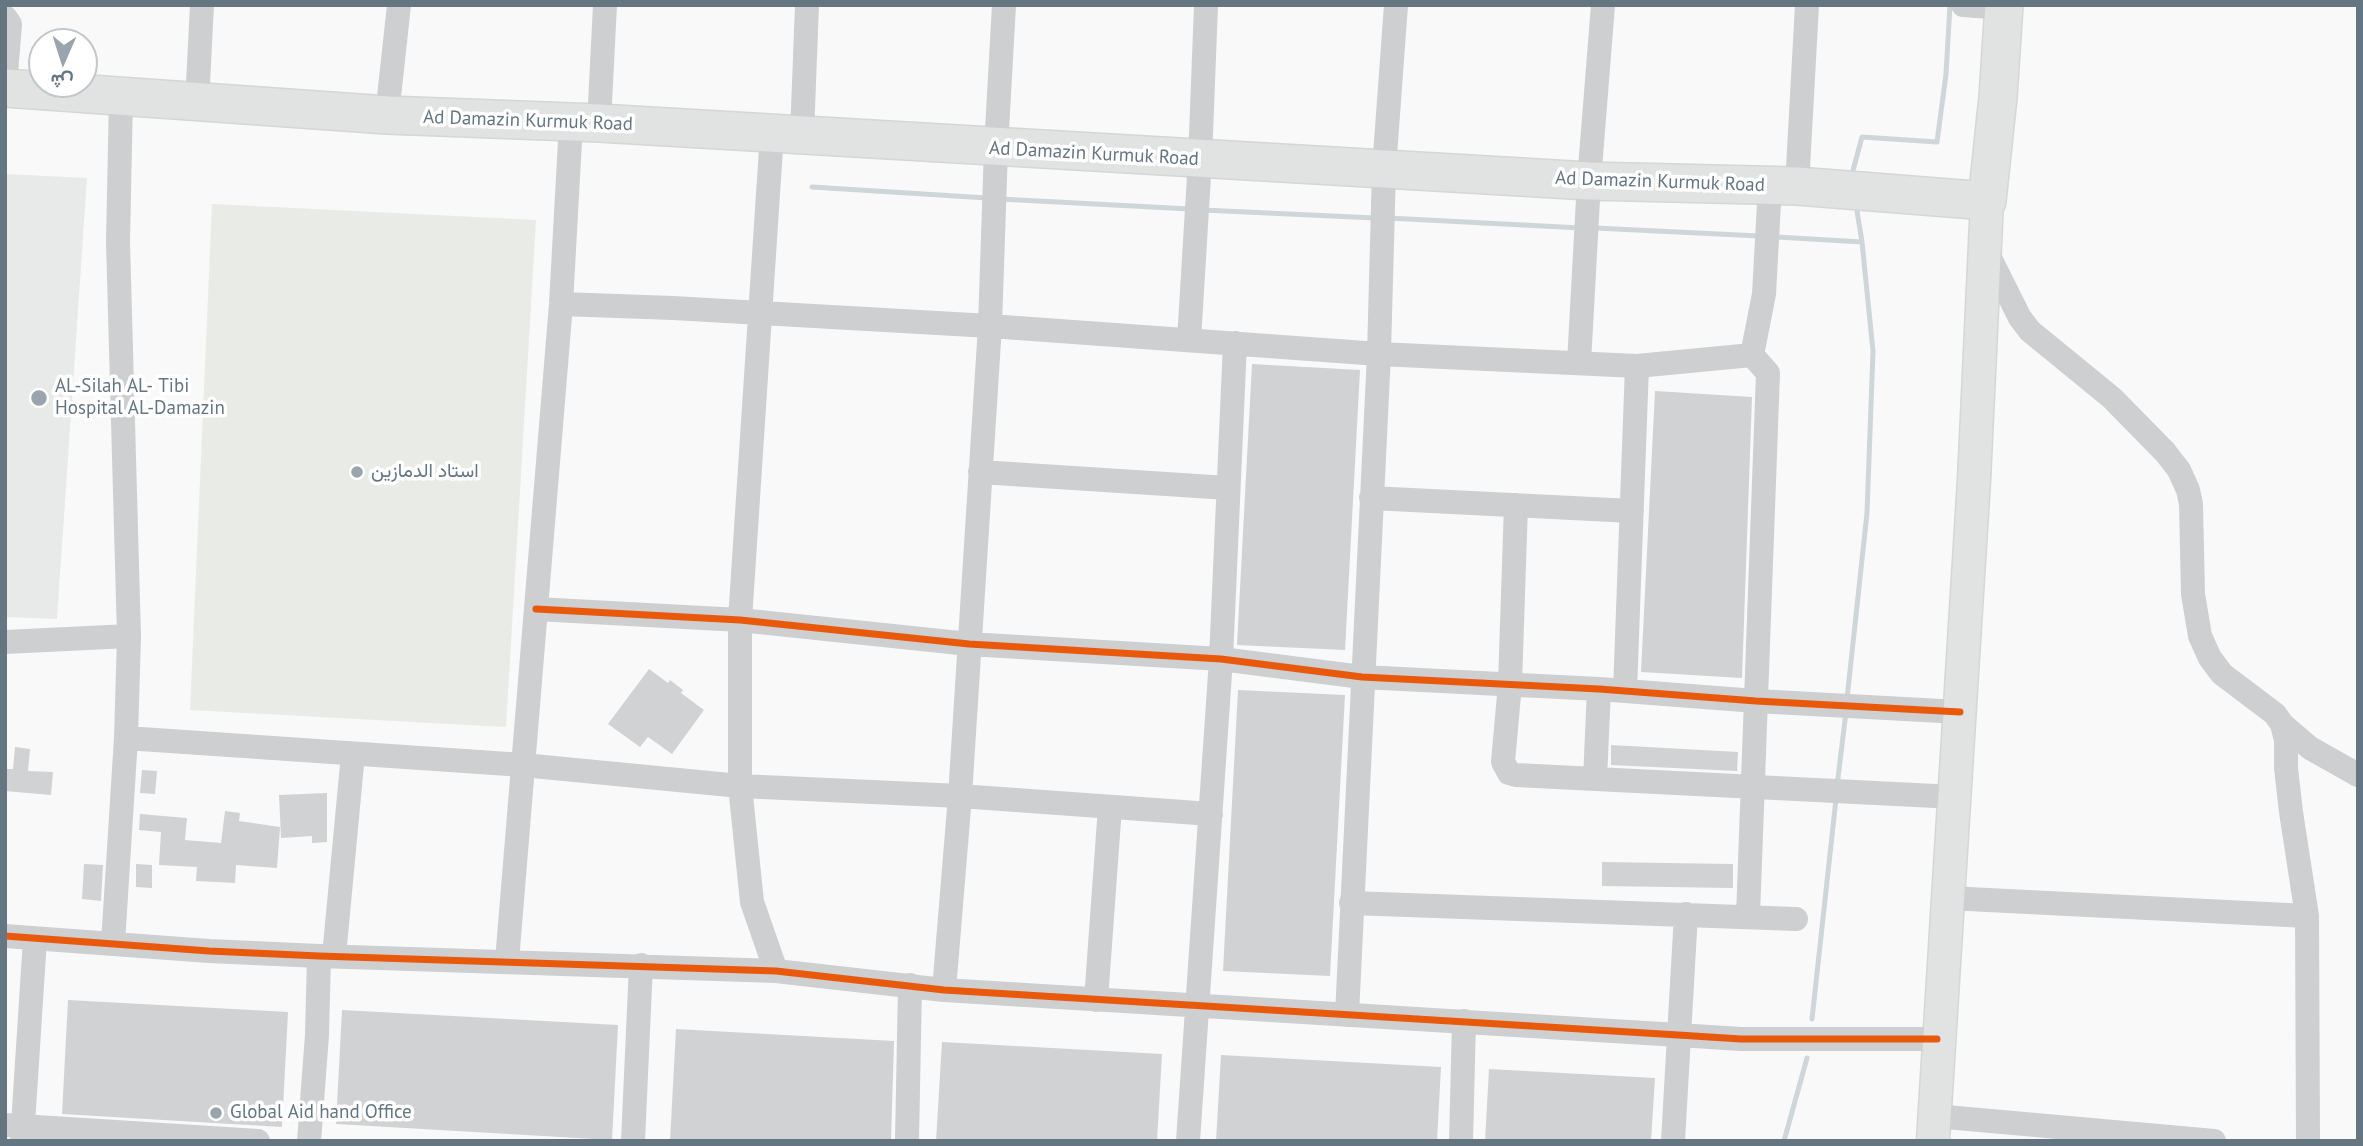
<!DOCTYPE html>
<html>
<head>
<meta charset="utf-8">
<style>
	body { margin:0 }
	#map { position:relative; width:2363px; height:1146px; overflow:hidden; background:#f9f9f9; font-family:"PT Sans",Vazirmatn,sans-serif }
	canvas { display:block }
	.frame { position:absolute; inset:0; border:7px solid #657683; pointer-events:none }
	.north { position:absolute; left:28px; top:28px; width:70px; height:70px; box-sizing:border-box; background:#fff; border:2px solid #c1c8cd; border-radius:50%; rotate:183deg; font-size:19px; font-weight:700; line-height:28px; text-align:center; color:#657683 }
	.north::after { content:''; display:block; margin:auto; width:24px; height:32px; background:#99a4ac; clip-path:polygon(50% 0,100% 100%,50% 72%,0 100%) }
</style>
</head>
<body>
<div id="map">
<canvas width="2363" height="1146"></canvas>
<div class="frame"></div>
<div class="north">ش</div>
</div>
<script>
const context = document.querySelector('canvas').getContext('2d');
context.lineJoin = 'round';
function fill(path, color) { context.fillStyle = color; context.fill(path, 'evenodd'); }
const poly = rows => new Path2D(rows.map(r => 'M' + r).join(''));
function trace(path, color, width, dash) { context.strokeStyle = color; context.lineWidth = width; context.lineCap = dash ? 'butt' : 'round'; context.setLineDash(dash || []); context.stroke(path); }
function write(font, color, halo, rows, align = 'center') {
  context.font = font + ' "PT Sans",Vazirmatn,sans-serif'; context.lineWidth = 7; context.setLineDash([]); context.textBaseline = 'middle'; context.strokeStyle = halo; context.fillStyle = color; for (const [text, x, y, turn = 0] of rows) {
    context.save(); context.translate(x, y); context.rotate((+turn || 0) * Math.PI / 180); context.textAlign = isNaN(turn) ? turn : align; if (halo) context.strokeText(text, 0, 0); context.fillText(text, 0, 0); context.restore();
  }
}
const built = poly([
	[5,174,87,178,57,619,5,617]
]);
const green = poly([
	[212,204,536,220,506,727,190,710]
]);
const stream = poly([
	[1852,174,1862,137,1937,142,1946,74,1950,5],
	[812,187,987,198],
	[1000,199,1190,209],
	[1203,210,1375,218],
	[1388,218,1581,228],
	[1595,228,1759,236],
	[1777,237,1862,242],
	[1847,699,1867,513,1873,351,1862,242,1857,211],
	[1837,786,1846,712],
	[1812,1019,1836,799],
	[1784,1141,1807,1058]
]);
const building = poly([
	[1252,364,1360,370,1345,650,1237,645],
	[1655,391,1752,397,1742,678,1641,672],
	[649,669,668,683,670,680,683,690,681,693,704,710,672,754,648,737,640,747,608,724],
	[1238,690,1345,695,1330,976,1223,971],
	[1611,745,1738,752,1737,771,1611,765],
	[15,747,30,749,28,771,53,772,51,795,5,791,5,769,13,769],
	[142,770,157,771,155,794,140,793],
	[327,793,327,842,312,843,312,836,281,838,279,795],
	[225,811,240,813,239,821,280,827,277,868,236,865,235,883,196,881,197,867,159,865,161,832,139,830,140,814,187,818,185,840,221,843],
	[1602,862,1733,864,1733,888,1602,886],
	[84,864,103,865,101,901,82,899],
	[136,864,152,865,152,888,136,887],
	[68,1000,288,1012,282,1127,62,1114],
	[342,1010,618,1025,612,1140,336,1124],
	[676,1029,894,1041,891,1141,670,1141],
	[942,1042,1162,1054,1157,1141,936,1141],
	[1221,1055,1441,1067,1437,1141,1216,1141],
	[1489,1069,1655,1078,1651,1141,1485,1141]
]);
const minor = poly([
	[1963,5,2004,8],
	[5,17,10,24,5,86],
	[197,103,202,5],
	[387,115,399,5],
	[599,123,605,5],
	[772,133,740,620,740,786,752,902,776,971],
	[802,135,807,5],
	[1797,186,1807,5],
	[1985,248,2020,318,2030,331,2112,398,2165,452,2179,470,2188,490,2191,504,2193,594,2200,636,2210,658,2222,674,2275,714,2282,724,2286,740,2286,768,2291,812,2307,916,2308,1141],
	[561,304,673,308,990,326,1379,354,1637,366,1752,355],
	[1189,340,1200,160,1206,5],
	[1579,363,1589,181,1603,5],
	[980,472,1228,488],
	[1371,498,1632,511],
	[1516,505,1510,684,1503,762,1509,773,1516,775,1955,797],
	[536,609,740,620,969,644,1221,659,1362,677,1599,689,1756,701,1960,712],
	[5,642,129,636],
	[1625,691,1637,366],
	[2282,724,2310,748,2358,775],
	[126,738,523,765,740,786,960,796,1211,814],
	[1595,779,1599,689],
	[1948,898,2307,916],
	[1351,903,1796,919],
	[1748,916,1768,373,1752,355,1764,294,1770,185],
	[5,936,209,951,319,956,776,971,944,990,1678,1035,1741,1039,1937,1039],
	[113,943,126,738,129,636,118,242,121,97],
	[334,956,353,754],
	[507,961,561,304,571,123],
	[944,990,960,796,990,326,996,148,1004,5],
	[1096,1000,1110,807],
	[1347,1015,1379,354,1384,169,1396,5],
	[1935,1116,2214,1141],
	[5,1125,258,1141],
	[22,1140,35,939],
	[309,1141,317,1035,319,956],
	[633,1141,641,965],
	[907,1141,910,985],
	[1188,1141,1221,659,1235,343],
	[1461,1141,1464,1021],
	[1673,1141,1686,914]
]);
const major = poly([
	[1933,1141,1974,480,1987,201]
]);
const highway = poly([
	[5,88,387,115,599,123,1589,181,1797,186,1987,201,1998,97,2004,5]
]);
const cycleway = poly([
	[536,609,740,620,969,644,1221,659,1362,677,1599,689,1756,701,1960,712],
	[5,936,209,951,319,956,776,971,944,990,1678,1035,1741,1039,1937,1039]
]);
const markers = [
	[39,398,9,"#99a4ac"],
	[357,472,7,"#99a4ac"],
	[216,1113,7,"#99a4ac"]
];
const streetNames = [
	["Ad Damazin Kurmuk Road",528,121,2],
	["Ad Damazin Kurmuk Road",1094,154,3],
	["Ad Damazin Kurmuk Road",1660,182,2]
];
const poiNames = [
	["AL-Silah AL- Tibi",55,387],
	["Hospital AL-Damazin",55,409],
	["استاد الدمازين",371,472],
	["Global Aid hand Office",230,1113]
];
fill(built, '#e8e9e9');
fill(green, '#e8ebe6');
trace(stream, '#ced6d9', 5);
fill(building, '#d0d2d3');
trace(major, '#d5d6d7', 35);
trace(highway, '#d5d6d6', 40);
trace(minor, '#cecfd0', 24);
trace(major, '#e1e2e2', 32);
trace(highway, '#e1e2e2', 37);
trace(cycleway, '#e8590c', 7);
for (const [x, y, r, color] of markers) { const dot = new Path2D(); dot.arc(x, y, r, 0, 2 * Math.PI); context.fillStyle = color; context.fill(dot); trace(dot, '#fff', 2.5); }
write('19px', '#657683', '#fff', streetNames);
write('19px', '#657683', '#fff', poiNames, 'left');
</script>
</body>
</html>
